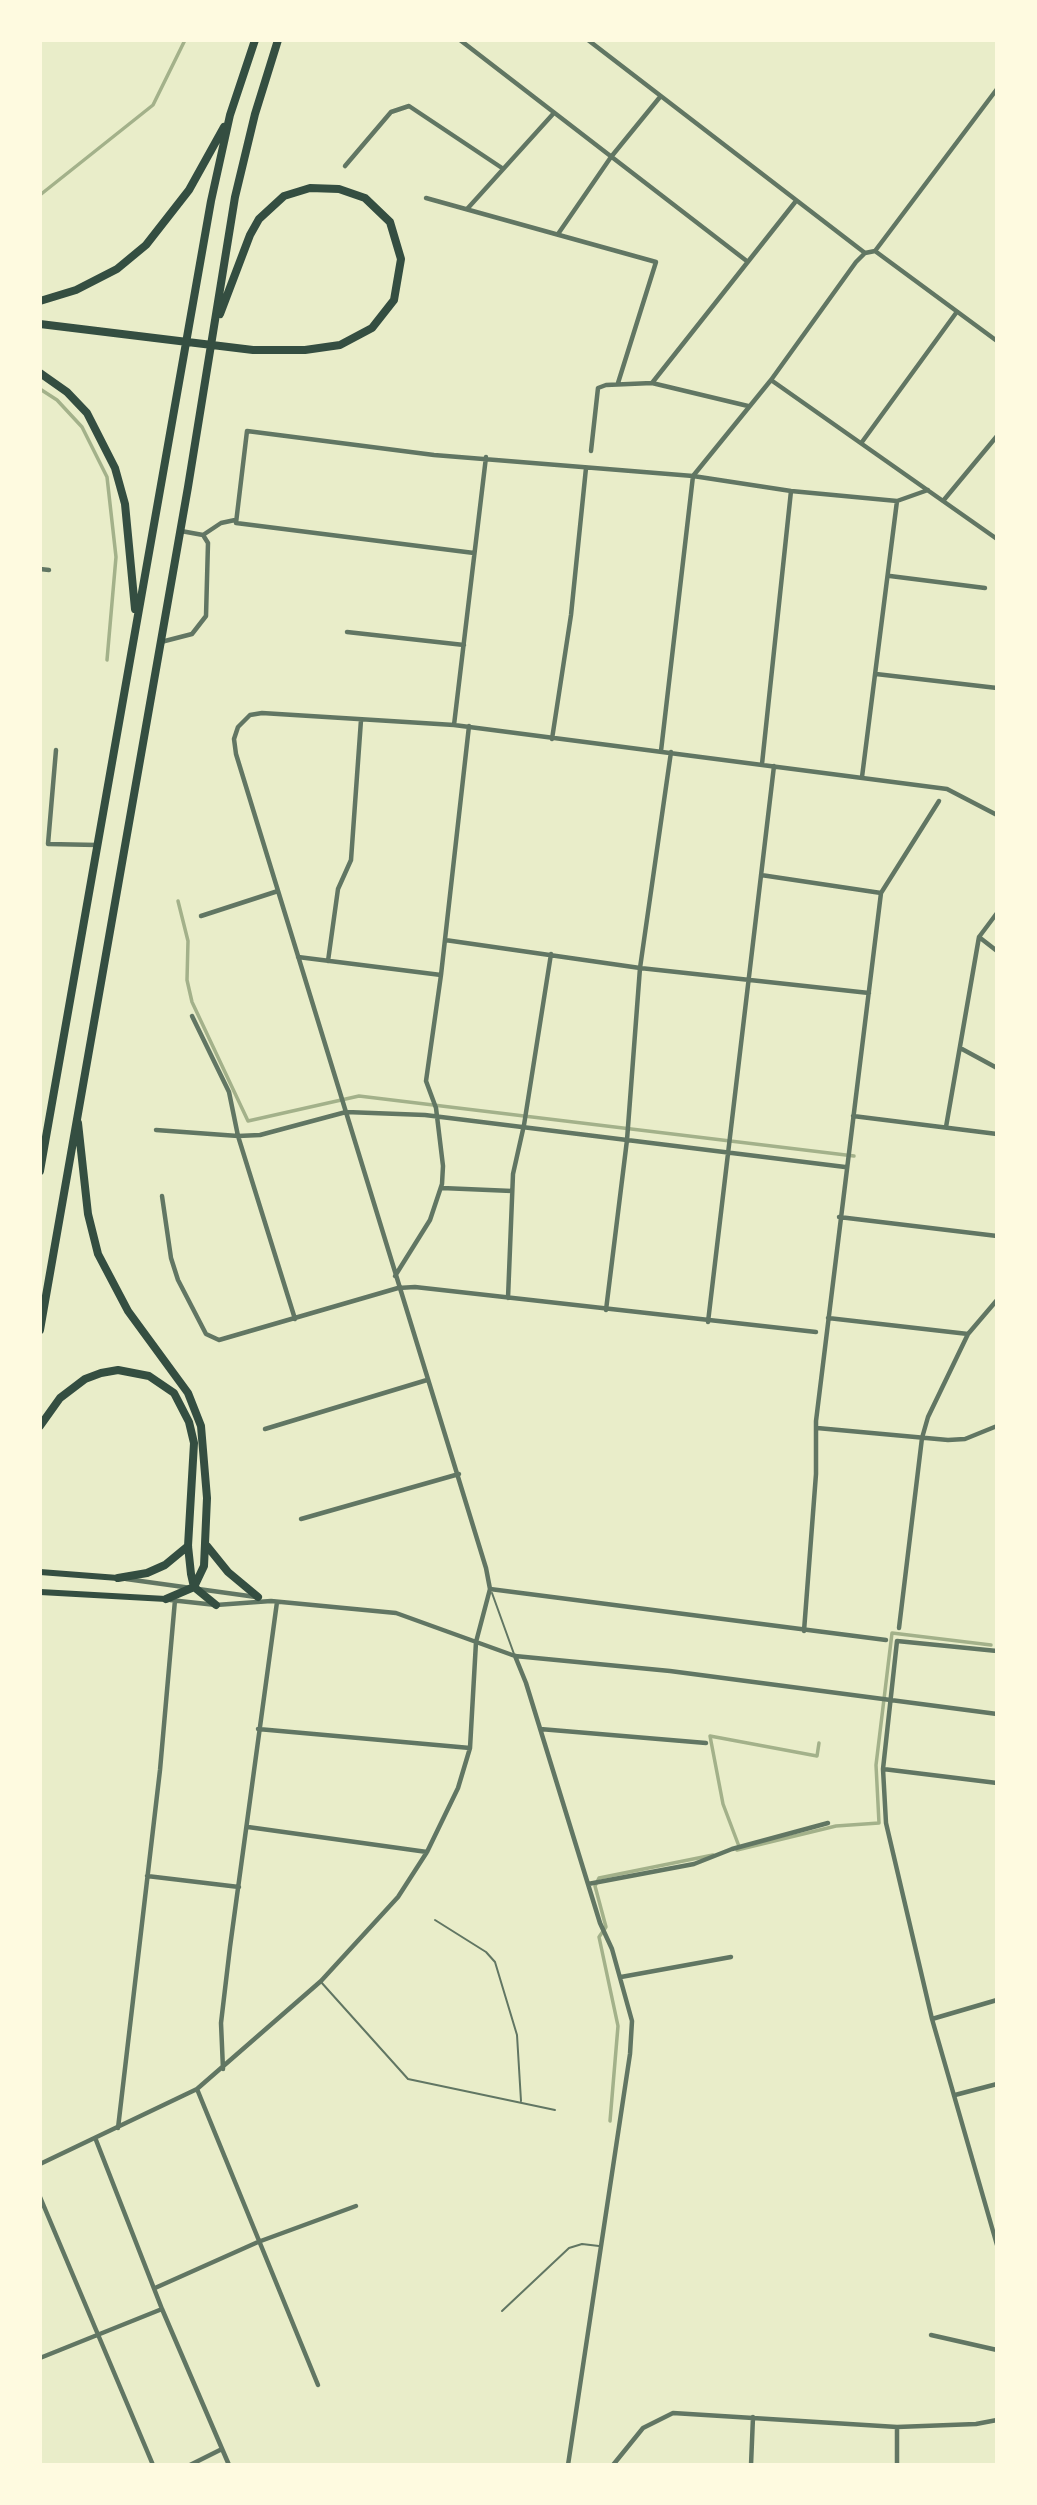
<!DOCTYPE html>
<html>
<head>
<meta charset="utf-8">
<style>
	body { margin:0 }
	#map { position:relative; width:1037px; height:2505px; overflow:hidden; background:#e9edc9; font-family:Lato,sans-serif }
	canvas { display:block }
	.frame { position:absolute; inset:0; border:42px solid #fefae0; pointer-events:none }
</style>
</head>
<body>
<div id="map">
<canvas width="1037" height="2505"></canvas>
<div class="frame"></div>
</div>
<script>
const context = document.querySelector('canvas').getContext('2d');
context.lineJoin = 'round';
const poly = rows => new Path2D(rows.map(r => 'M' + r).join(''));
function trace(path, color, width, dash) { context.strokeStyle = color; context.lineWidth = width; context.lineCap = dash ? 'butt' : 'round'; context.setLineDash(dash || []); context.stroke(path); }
const stream = poly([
	[40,195,153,105,185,40],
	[40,389,57,400,82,427,107,477,116,557,107,660],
	[178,901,188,941,187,980,192,1002,248,1121,359,1096,854,1156],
	[740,1849,723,1804,710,1736,817,1756,819,1743],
	[737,1850,836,1826,879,1823,876,1765,892,1633,991,1645],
	[610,2121,618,2026,599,1937,606,1927,595,1886,599,1878,713,1855]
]);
const service = poly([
	[492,1593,514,1654],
	[435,1920,486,1952,495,1962,517,2035,521,2101],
	[321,1982,408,2079,555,2110],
	[502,2311,569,2248,582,2244,599,2246]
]);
const minor = poly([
	[460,40,748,262],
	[588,40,865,253],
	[345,166,391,112,409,106,502,168],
	[426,198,656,262,618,383],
	[468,208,553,114],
	[558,234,611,157,660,97],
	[875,251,997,89],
	[771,380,997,539],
	[652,383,796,201],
	[862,442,956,313],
	[591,451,598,388,606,385,652,383,748,406],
	[943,501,997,436],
	[203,535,221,523,235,520],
	[474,553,236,523,247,431,434,455,693,476,771,380,856,262,865,253,875,251,997,341],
	[40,569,49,570],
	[890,576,985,588],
	[347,632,464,645],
	[161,642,192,634,206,616,208,543,203,535,181,531],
	[876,674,997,688],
	[454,725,486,457],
	[552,739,571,615,586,468],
	[56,750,48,844,97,845],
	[661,751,693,476,791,491,897,501,928,490],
	[762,764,791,491],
	[862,777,897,501],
	[761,875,881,893],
	[201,916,278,891],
	[979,937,997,951],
	[445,940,640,968,869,993],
	[298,957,441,975],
	[328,961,338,889,351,860,361,720],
	[192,1016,229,1092,238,1136,295,1319],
	[962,1049,997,1068],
	[853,1116,997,1134],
	[946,1127,979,937,997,913],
	[156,1130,238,1136,260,1135,346,1112,425,1115,845,1167],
	[442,1188,512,1191],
	[162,1196,171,1258,178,1280,206,1334,219,1340,398,1288,415,1287,816,1332],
	[839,1217,997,1236],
	[395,1276,430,1220,442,1184,443,1166,436,1108,426,1081,441,975,469,726],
	[508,1298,513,1174,524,1125,551,954],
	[606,1310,627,1140,640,968,671,752],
	[828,1318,968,1334],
	[708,1322,774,766],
	[817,1428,948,1440,965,1439,997,1426],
	[265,1429,427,1380],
	[301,1519,459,1474],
	[126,1579,256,1597],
	[490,1589,886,1640],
	[170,1600,216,1605,271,1601,396,1613,515,1656,670,1671,997,1714],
	[899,1628,922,1438,928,1417,968,1334,997,1300],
	[804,1631,816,1474,816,1421,881,893,939,801],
	[997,1651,897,1641,883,1769,886,1823,932,2019,997,2245],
	[515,1656,526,1683,600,1923,612,1949,632,2021,630,2054,568,2465],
	[258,1729,470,1748],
	[540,1729,706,1743],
	[883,1769,997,1783],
	[248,1827,427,1852],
	[147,1876,239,1887],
	[588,1884,694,1864,732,1849,828,1823],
	[621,1977,731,1957],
	[932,2019,997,2000],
	[223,2069,221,2023,230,1947,277,1602],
	[197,2089,318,2385],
	[955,2095,997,2084],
	[118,2128,160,1770,175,1600],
	[96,2140,162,2309,229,2465],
	[40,2164,197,2089,321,1981,398,1897,427,1852,458,1788,470,1748,476,1642,490,1589,486,1568,236,754,234,739,238,727,250,715,262,713,454,725,947,789,997,815],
	[40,2197,153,2465],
	[155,2288,258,2242,356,2206],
	[931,2335,997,2350],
	[40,2358,162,2309],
	[897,2427,897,2465],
	[190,2465,222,2449],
	[613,2465,643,2428,673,2413,897,2427,976,2424,997,2420],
	[751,2465,753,2417]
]);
const secondary = poly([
	[40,1572,118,1578],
	[40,1592,166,1599]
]);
const motorway = poly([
	[40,301,76,290,117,269,146,245,189,190,224,127],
	[40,324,253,350,305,350,340,345,372,328,394,300,401,259,390,222,365,198,339,189,310,188,284,196,259,219,250,235,220,314],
	[40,373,67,392,87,413,115,468,125,504,135,609],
	[78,1123,88,1214,98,1254,128,1311,188,1393,201,1426,207,1498,204,1566,194,1587,166,1599],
	[40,1171,211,201,230,115,255,40],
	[40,1330,188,487,235,197,255,114,278,40],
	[40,1426,60,1398,85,1379,101,1373,118,1370,149,1376,174,1393,189,1422,194,1443,188,1546,191,1574,194,1587,216,1605],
	[207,1546,228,1572,258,1597],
	[118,1578,147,1573,165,1565,188,1546]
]);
trace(stream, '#a3b18a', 3.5);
trace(service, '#617663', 2);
trace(minor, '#617663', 4.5);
trace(secondary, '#344e41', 6);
trace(motorway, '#344e41', 8);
</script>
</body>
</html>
